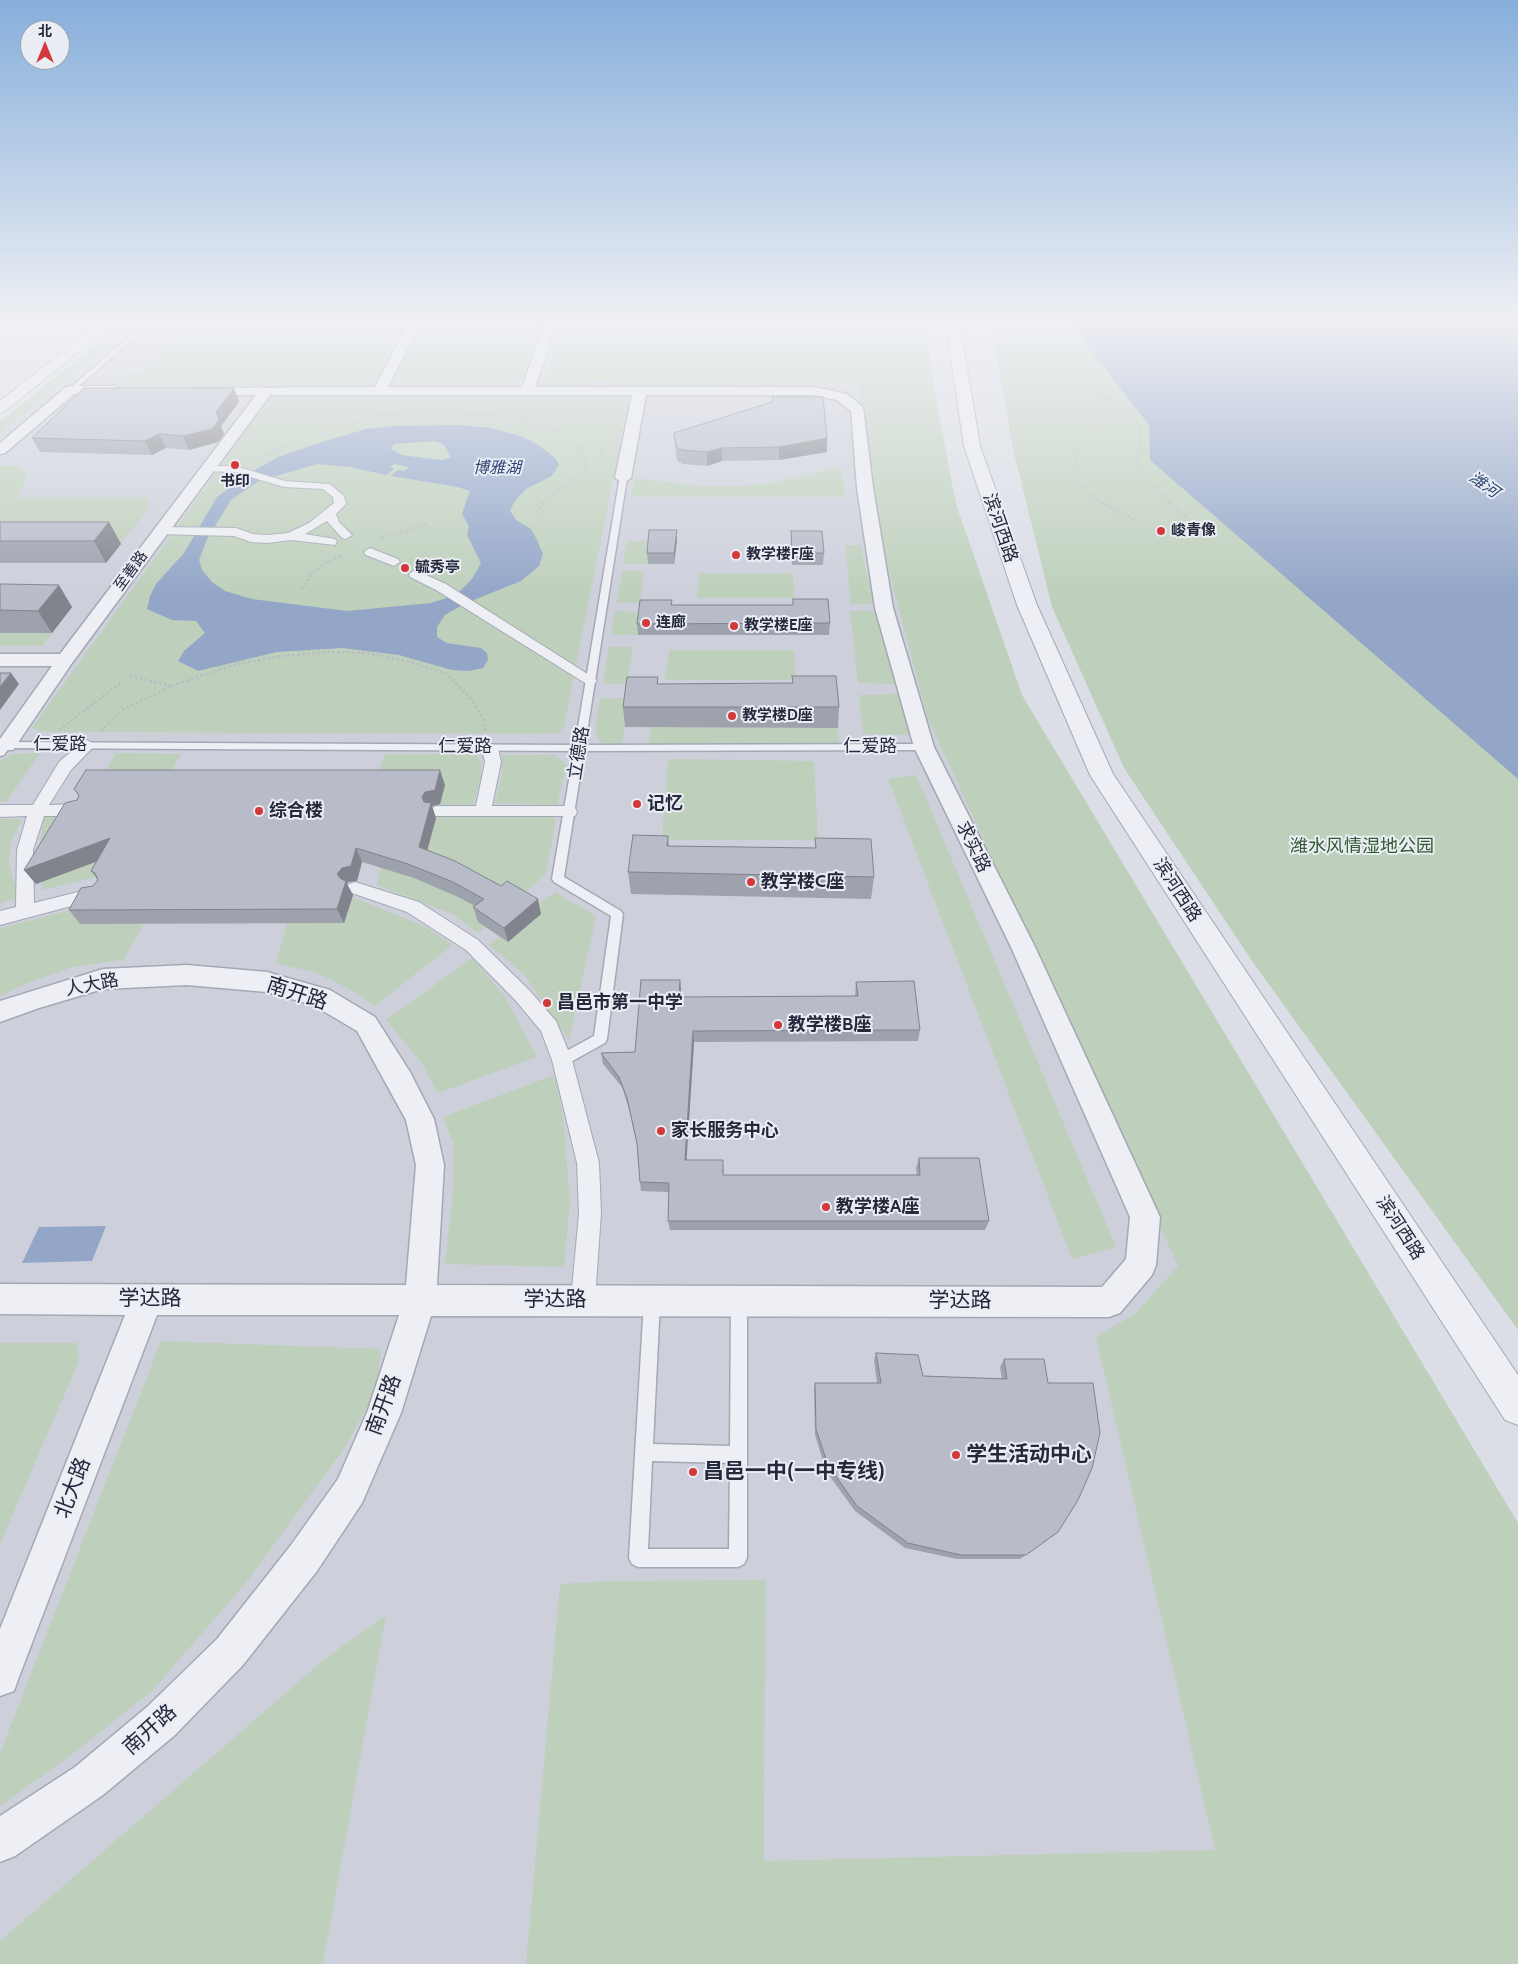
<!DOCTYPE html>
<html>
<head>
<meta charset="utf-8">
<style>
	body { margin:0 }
	#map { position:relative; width:1518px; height:1964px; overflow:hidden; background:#dbdee6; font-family:Cabin,"Noto Sans SC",sans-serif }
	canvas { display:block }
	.north { position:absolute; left:20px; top:20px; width:50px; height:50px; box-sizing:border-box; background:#eaedf4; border:1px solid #9b9faa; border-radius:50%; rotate:0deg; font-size:14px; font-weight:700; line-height:20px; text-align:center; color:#242a3c }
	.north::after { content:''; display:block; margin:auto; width:18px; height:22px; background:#d3383a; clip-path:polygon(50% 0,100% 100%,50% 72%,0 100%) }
</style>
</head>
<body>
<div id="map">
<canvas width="1518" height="1964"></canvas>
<div class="north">北</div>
</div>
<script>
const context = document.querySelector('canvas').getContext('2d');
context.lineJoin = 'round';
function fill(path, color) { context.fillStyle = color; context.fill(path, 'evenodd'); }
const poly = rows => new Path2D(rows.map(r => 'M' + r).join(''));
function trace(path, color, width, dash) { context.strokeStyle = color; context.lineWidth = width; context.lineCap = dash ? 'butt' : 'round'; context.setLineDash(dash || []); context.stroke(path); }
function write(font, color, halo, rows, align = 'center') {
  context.font = font + ' Cabin,"Noto Sans SC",sans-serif'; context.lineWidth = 4; context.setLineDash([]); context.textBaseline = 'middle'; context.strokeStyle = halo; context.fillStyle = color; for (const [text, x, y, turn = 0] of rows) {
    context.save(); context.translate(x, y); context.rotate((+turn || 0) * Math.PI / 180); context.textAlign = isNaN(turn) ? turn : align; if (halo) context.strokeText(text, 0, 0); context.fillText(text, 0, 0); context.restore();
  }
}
const built = poly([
	[138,320,867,320,1518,1964,0,1964,0,434]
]);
const green = poly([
	[126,320,138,320,0,434,0,422],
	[192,320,407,320,372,387,281,386,283,382,266,382,263,386,112,386,126,372,143,373],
	[420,320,543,320,522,380,516,384,391,383,387,380],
	[563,320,925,320,934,388,956,504,1022,695,1518,1523,1518,1964,526,1964,560,1584,608,1581,765,1580,764,1861,1215,1850,1096,1337,1136,1313,1178,1266,927,716,885,556,858,383,776,381,776,385,746,384,746,381,735,381,735,385,613,385,606,381,590,381,589,385,543,385],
	[990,320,1066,320,1149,425,1151,460,1518,776,1518,1330,1252,961,1124,768,1052,607,1013,449],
	[480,396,629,398,564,727,557,734,45,732,32,728,270,398],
	[0,466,18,466,26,473,24,485,18,497,146,497,150,506,121,544,0,544],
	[841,467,845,497,631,497,635,478,701,486,738,486,772,483],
	[627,541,650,541,648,564,623,564],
	[845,545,861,545,873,604,851,604],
	[622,571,644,571,640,603,617,603],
	[699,573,793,573,794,598,697,598],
	[615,611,641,612,638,635,611,635],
	[850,611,875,611,895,684,858,683],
	[0,633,52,633,42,646,0,646],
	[609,647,633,647,627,684,603,684],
	[669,650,794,650,796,680,665,680],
	[898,694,911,735,863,734,859,695],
	[600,698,629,698,622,744,602,744,595,732],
	[650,727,838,728,839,745,649,744],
	[40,753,6,802,0,802,0,761,13,754],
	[116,753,181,754,164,785,96,785],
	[385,754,476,754,481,761,481,778,473,806,439,807,445,785,373,785],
	[502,755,555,755,560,759,566,766,557,805,495,803,502,773],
	[668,759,814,761,818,840,662,840],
	[916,775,1116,1247,1072,1259,888,779],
	[551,815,556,820,546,874,517,899,478,921,486,927,478,933,452,914,377,885,386,849,431,837,436,817],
	[77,816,129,837,108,874,43,890,38,854,44,817],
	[0,819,22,819,11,842,9,864,18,897,0,904],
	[555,892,596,916,569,1040,523,973,489,945,500,936,509,942,541,914,532,908],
	[352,897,424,926,452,945,375,1006,347,988,317,973,276,963,287,923,344,923],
	[91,905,81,924,144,924,123,960,73,967,30,982,0,996,0,928],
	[472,958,504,995,537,1057,438,1093,421,1062,386,1020],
	[554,1075,563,1113,570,1202,564,1267,445,1264,453,1191,453,1143,443,1117],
	[161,1341,381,1349,376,1391,344,1449,245,1584,152,1691,70,1756,0,1806,0,1753],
	[0,1343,77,1343,79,1361,0,1544],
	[386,1615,323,1964,0,1964,0,1941,326,1658]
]);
const water = poly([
	[1066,320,1518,320,1518,779,1150,460,1149,425],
	[458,425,491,428,520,436,537,444,555,458,559,464,552,476,526,489,515,501,510,510,516,520,531,529,537,540,543,554,539,566,521,581,466,603,445,615,437,627,437,637,447,643,481,648,487,653,488,660,483,668,469,671,452,670,399,655,342,648,277,652,198,671,178,661,184,651,205,633,196,621,172,620,147,609,150,596,156,584,184,553,217,497,245,476,278,457,325,441,366,429,393,426],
	[436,441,444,445,451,457,443,460,424,458,402,455,391,449,394,444],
	[317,464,350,467,386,475,394,469,390,467,394,464,409,467,404,471,398,470,391,476,457,487,470,491,462,514,469,526,467,535,481,563,472,579,456,595,431,603,347,611,252,599,225,591,212,582,202,570,199,560,207,539,231,500,259,481],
	[106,1226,92,1261,22,1263,39,1227]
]);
const pathFar1 = poly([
	[1049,320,1053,327,1049,342,1040,357,1047,371,1104,398,1095,427,1076,454,1074,475,1092,497,1103,503],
	[1104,398,1124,407,1141,427,1138,463,1156,490,1170,503],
	[546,407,560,417],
	[515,408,535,425],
	[257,459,310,436,377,416,410,412,487,414,559,432,581,448,588,465,579,477,546,499,544,503],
	[605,464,600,456,604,445,609,440]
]);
const path = poly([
	[1101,502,1134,520],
	[1169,502,1188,519],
	[538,514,544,502],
	[381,538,428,524],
	[301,589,311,575,325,563,341,556],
	[130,676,171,686],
	[59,730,120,683],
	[101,731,122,710,172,686,203,675,237,664,282,656,328,652,367,653,410,662,447,674,471,699,483,719,486,732]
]);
const service = poly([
	[148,320,155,320,73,391,69,391,69,389,148,320],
	[620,476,627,478,585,745,924,744,929,747,924,750,584,751,564,877,621,911,623,914,607,1039,605,1043,567,1064,562,1066,557,1064,555,1060,557,1056,594,1036,611,916,554,882,552,879,574,751,9,748,4,755,0,756,0,746,6,742,575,745,620,476],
	[652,1293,658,1296,660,1301,653,1444,730,1446,731,1301,733,1296,739,1293,745,1296,747,1301,747,1558,744,1564,738,1567,638,1567,632,1564,629,1558,644,1301,646,1296,652,1293],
	[652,1461,730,1463,729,1549,648,1549,652,1461]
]);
const pedestrian = poly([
	[207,466,235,466,285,481,330,484,344,496,346,504,336,514,339,522,352,535,346,539,342,538,327,521,305,534,335,539,337,542,335,545,291,540,267,543,251,542,234,536,156,534,154,531,156,528,160,527,236,528,253,534,267,535,288,533,309,523,334,503,333,497,323,489,284,487,234,472,203,471,203,467,207,466],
	[370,548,398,559,400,562,394,566,366,555,364,552,370,548],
	[415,570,446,584,597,680,595,683,585,683,436,590,410,577,409,574,415,570],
	[87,740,95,745,71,770,49,805,80,804,86,806,88,810,86,814,80,816,44,816,33,850,34,903,98,887,104,888,107,893,104,898,98,899,0,925,0,911,16,907,17,850,27,816,0,817,0,805,33,805,59,762,82,742,87,740],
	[490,743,498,748,501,762,492,806,569,806,575,808,577,812,575,816,431,816,429,812,431,808,437,806,476,806,485,762,482,748,490,743],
	[355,882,419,902,478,940,530,991,556,1021,572,1060,599,1163,601,1213,595,1300,591,1308,583,1312,575,1308,571,1300,579,1213,577,1163,552,1060,541,1031,516,1001,466,950,407,912,349,892,346,888,349,884,355,882]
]);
const minor = poly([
	[410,320,422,320,388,387,522,387,546,320,558,320,535,387,814,387,847,394,863,407,873,488,893,608,934,747,1035,947,1160,1217,1156,1265,1152,1275,1120,1313,1109,1317,431,1316,401,1413,362,1503,317,1571,243,1665,175,1735,103,1795,15,1856,0,1862,0,1816,75,1767,147,1707,217,1639,291,1545,338,1479,368,1410,399,1315,157,1315,19,1677,14,1691,0,1696,0,1629,125,1315,0,1314,0,1284,406,1285,416,1165,406,1120,357,1031,313,1005,267,992,187,985,103,989,39,1008,0,1022,0,1001,103,969,187,965,267,972,330,990,375,1017,410,1072,434,1119,444,1165,437,1285,1102,1287,1126,1259,1130,1217,1011,947,914,747,875,608,857,488,851,411,837,400,814,395,646,395,631,478,623,483,615,478,632,395,270,395,72,663,13,750,0,750,0,739,52,666,0,666,0,654,60,654,256,395,201,395,194,391,196,388,375,387,410,320],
	[71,386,116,386,123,390,116,394,74,394,5,453,0,454,0,443,66,387,71,386]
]);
const tertiary = poly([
	[103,320,118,320,5,411,0,413,0,401,103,320],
	[945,320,959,320,980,446,1037,605,1113,774,1518,1375,1518,1425,1505,1420,1090,775,1017,605,964,446,945,320]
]);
const wall = poly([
	[234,388,239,402,221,426,224,434,218,442,189,450,166,448,152,455,40,452,32,438],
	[674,433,827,452,779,460,722,461,707,466,683,464,677,461],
	[0,522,109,522,121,544,106,563,0,563],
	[677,530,677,541,674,564,648,564,647,553],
	[791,531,824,553,823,565,792,565],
	[0,584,72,607,52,633,0,633],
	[793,599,830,623,829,635,638,635,637,624,672,600,672,605,793,605],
	[792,676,839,707,838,728,625,727,623,707,659,684,792,683],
	[445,785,440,804,432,806,436,818,427,851,541,914,508,942,478,922,473,907,475,906,458,897,414,878,362,862,357,881,348,882,347,884,353,895,344,923,80,924,69,910,93,886,98,880,91,871,97,861,36,884,24,870,77,800,79,796,74,789],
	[668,836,669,846,815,848,815,838,874,877,871,899,631,894,628,872],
	[680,980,681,991,681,997,855,996,856,982,920,1030,918,1041,694,1042,686,1160,724,1169,723,1175,917,1175,916,1168,919,1158,989,1221,985,1230,670,1230,668,1221,669,1192,641,1191,640,1182,637,1145,629,1109,622,1087,603,1064,601,1053,635,1052],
	[876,1353,923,1376,1002,1379,1000,1367,1004,1359,1058,1532,1020,1559,957,1559,905,1548,855,1511,826,1471,815,1435,814,1390,815,1383,877,1383,874,1360]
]);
const shadedWall = poly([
	[234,388,239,402,221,426,224,434,218,442,189,450,183,436,216,412],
	[159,434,166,448,152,455,145,441],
	[827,438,827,452,779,460,779,447],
	[722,448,722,461,707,466,707,452],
	[109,522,121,544,106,563,94,541],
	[677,530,677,541,674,564,674,553],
	[59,585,72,607,52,633,38,611],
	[11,673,19,684,0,710,0,687],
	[440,770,445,785,440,804,432,806,436,818,424,862,419,847,427,811,422,797],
	[110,838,120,853,36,884,24,870],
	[356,848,362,862,357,881,348,882,347,884,353,895,344,923,337,909,337,874],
	[538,899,541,914,508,942,504,928],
	[680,980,681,991,680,1008,679,997],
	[693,1031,694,1042,686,1169,685,1160]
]);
const building = poly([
	[84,388,234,388,216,412,219,420,212,429,183,436,159,434,145,441,32,438,84,388],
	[773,397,823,397,827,438,779,447,722,448,707,452,682,450,676,447,674,433,772,402,773,397],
	[0,522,109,522,94,541,0,541,0,522],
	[649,530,677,530,674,553,647,553,649,530],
	[791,531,822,531,824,553,792,553,791,531],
	[0,584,59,585,38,611,0,610,0,584],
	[793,599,828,599,830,623,637,624,640,600,672,600,671,605,793,605,793,599],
	[0,673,11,673,0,687,0,673],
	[792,676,836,676,839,707,623,707,627,677,658,677,657,684,793,683,792,676],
	[86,770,440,770,435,790,425,792,422,797,424,802,431,803,419,847,455,861,501,886,507,881,538,899,504,928,473,907,484,899,453,882,408,864,356,848,351,866,342,868,337,874,341,879,346,881,337,909,69,910,81,888,93,886,98,880,95,873,91,871,110,838,24,870,65,803,77,800,79,795,74,789,86,770],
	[633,835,668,836,667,846,816,848,815,838,871,839,874,877,628,872,633,835],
	[641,980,680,980,679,997,858,996,856,982,914,981,920,1030,693,1031,685,1160,723,1160,723,1175,920,1175,919,1158,979,1158,989,1221,668,1221,669,1183,640,1182,637,1143,627,1098,619,1077,601,1053,635,1052,641,980],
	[876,1353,918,1355,923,1376,1007,1379,1004,1359,1044,1359,1048,1383,1093,1383,1100,1433,1092,1468,1078,1500,1058,1532,1026,1555,961,1555,908,1543,857,1506,828,1465,816,1429,815,1383,881,1383,876,1353]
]);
const markers = [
	[235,465,5,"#d3383a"],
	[1161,531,5,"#d3383a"],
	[736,555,5,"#d3383a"],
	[405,568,5,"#d3383a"],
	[646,623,5,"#d3383a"],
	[734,626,5,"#d3383a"],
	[732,716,5,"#d3383a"],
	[637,804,5,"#d3383a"],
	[259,811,5,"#d3383a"],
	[751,882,5,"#d3383a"],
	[547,1003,5,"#d3383a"],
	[778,1025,5,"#d3383a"],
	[661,1131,5,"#d3383a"],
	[826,1207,5,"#d3383a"],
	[956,1455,5,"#d3383a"],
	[693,1472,5,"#d3383a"]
];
const farPoinames = [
	["书印",235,482,"center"],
	["峻青像",1171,531],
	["教学楼F座",746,555],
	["毓秀亭",415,568],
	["连廊",656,623],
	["教学楼E座",744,626],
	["教学楼D座",742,716]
];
const farStreetnames = [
	["至善路",131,571,-54]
];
const farWaternames = [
	["博雅湖",497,468],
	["潍河",1484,485,36]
];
const streetNames = [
	["滨河西路",1000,528,71],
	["仁爱路",60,745],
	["仁爱路",465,747],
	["仁爱路",870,747],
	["立德路",579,753,-81],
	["求实路",973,847,64],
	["滨河西路",1177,890,57],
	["人大路",92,985,-11],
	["滨河西路",1400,1228,57]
];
const poiNames = [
	["记忆",647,804],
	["综合楼",269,811],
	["教学楼C座",761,882],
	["昌邑市第一中学",557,1003],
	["教学楼B座",788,1025],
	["家长服务中心",671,1131],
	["教学楼A座",836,1207]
];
const parkNames = [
	["潍水风情湿地公园",1362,847]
];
const nearStreetnames = [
	["南开路",297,994,18],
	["学达路",150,1299],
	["学达路",555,1300],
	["学达路",960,1301],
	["南开路",384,1405,-70],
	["北大路",73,1488,-69],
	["南开路",150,1730,-42]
];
const nearPoinames = [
	["学生活动中心",966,1455],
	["昌邑一中(一中专线)",703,1472]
];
fill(built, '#cdd0db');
fill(green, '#bed0bb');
fill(water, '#93a6c8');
trace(service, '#a4a8b3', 3);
trace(pedestrian, '#a4a8b3', 2);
trace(minor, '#a4a8b3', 3);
trace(tertiary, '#a4a8b3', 2);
trace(pathFar1, '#b9bcc4', 2, [2, 2]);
trace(path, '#b9bcc4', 2.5, [2.5, 2.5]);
fill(service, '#edeff4');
fill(pedestrian, '#edeff4');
fill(minor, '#edeff4');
fill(tertiary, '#edeff4');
fill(wall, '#9ea2ad');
fill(shadedWall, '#81848d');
fill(building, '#b8bcc9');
trace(building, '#81848d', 1);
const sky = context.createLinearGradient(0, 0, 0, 595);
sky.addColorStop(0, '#86aedb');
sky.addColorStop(0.54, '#eff0f4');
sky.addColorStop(1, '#eff0f400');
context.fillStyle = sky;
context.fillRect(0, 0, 1518, 595);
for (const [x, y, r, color] of markers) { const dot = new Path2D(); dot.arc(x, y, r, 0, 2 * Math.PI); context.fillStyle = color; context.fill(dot); trace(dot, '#eaedf4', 2); }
write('bold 15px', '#242a3c', '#eaedf4', farPoinames, 'left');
write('15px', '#242a3c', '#eaedf4', farStreetnames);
write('italic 16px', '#2d4372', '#eaedf4', farWaternames);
write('18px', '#242a3c', '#eaedf4', streetNames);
write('bold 18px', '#242a3c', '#eaedf4', poiNames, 'left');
write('18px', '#335931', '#eaedf4', parkNames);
write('21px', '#242a3c', '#eaedf4', nearStreetnames);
write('bold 21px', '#242a3c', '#eaedf4', nearPoinames, 'left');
</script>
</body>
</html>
